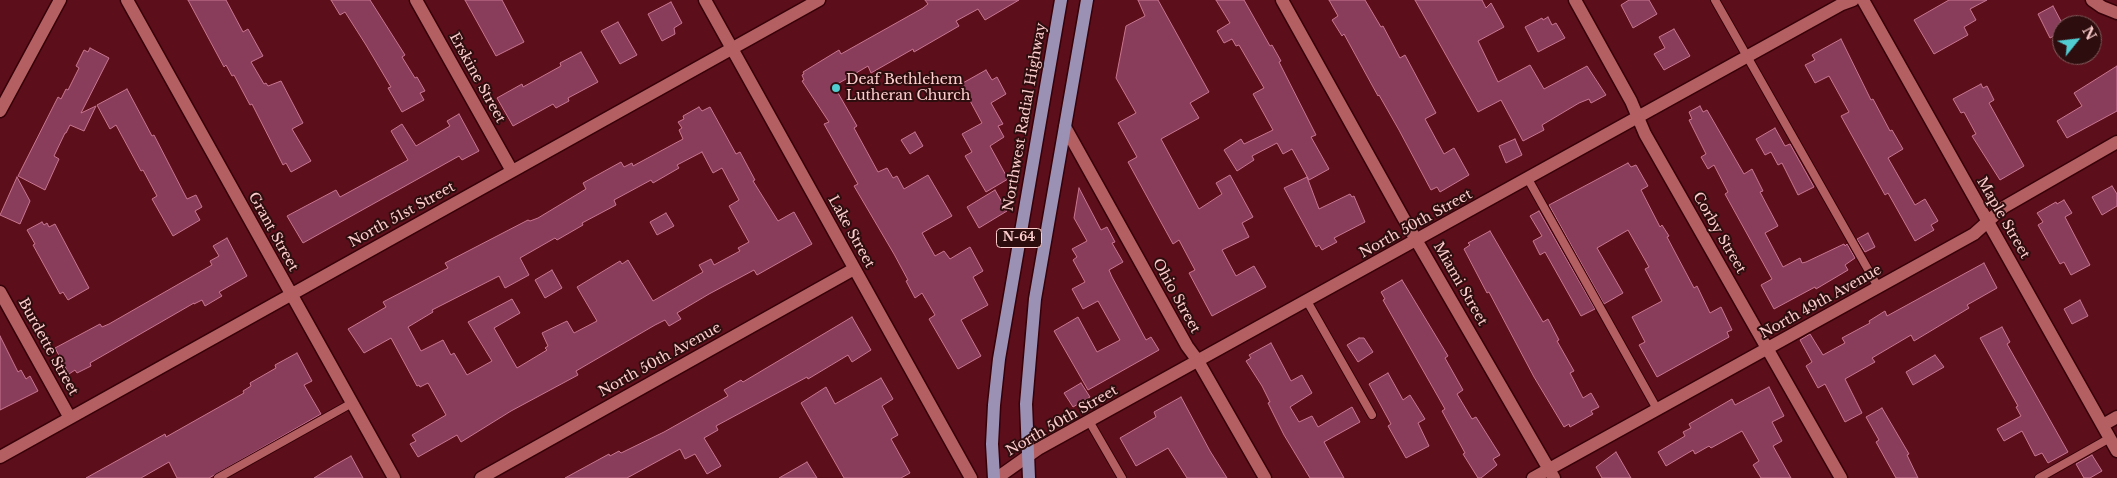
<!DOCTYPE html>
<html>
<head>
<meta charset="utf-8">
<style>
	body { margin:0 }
	#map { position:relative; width:2117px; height:478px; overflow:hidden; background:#5c0f1a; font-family:"Libre Baskerville",serif }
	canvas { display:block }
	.north { position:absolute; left:2052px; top:15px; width:50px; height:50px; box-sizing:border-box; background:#2e0d0f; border:1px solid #815a5b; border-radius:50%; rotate:61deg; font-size:14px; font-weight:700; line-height:20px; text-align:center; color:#fdcecd }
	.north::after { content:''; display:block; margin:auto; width:18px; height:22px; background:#51ccd1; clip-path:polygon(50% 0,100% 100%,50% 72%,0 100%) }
</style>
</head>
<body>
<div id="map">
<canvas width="2117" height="478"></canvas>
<div class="north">N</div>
</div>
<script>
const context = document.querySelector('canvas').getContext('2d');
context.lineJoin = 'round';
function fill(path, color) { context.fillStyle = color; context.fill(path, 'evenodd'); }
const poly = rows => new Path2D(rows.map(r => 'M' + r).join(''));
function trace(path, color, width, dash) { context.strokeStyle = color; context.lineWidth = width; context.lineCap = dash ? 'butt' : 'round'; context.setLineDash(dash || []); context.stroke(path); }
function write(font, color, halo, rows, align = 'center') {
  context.font = font + ' "Libre Baskerville",serif'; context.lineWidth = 4; context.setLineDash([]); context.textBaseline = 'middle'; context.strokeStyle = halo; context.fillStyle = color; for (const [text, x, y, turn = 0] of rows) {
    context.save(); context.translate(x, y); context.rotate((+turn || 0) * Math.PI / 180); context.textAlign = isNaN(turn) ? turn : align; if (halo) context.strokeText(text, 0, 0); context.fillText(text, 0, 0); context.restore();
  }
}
const building = poly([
	[188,0,226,0,243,32,248,29,263,56,251,62,264,84,266,83,268,86,281,81,303,123,292,129,311,161,291,172,286,163,283,165,252,104,250,105,234,75,232,76,226,65,224,67,188,0],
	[331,0,370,0,405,55,402,57,415,78,417,77,425,91,420,93,424,100,402,112,388,88,391,87,366,45,345,12,340,15,331,0],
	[465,0,502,0,524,42,496,56,465,0],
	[925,0,1019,0,985,20,978,9,956,21,959,26,914,52,913,49,871,73,868,66,834,86,857,126,854,128,878,172,887,168,893,178,897,176,904,189,928,175,952,216,922,233,935,256,944,251,950,259,970,247,983,271,973,277,988,305,961,320,981,356,958,369,929,319,935,315,922,293,915,298,906,281,908,280,894,254,854,186,858,184,824,124,829,122,802,81,804,80,802,75,804,74,803,72,839,50,841,54,923,8,928,4,925,0],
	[1138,0,1158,0,1209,92,1190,103,1199,118,1161,139,1199,209,1222,194,1216,183,1230,175,1253,217,1242,223,1249,237,1222,250,1236,276,1254,266,1266,287,1212,316,1189,273,1195,270,1179,240,1173,244,1128,162,1137,157,1118,123,1136,113,1116,78,1126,26,1145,16,1138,0],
	[1216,0,1244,0,1270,46,1272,45,1281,61,1279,62,1316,135,1311,137,1329,169,1309,180,1292,149,1283,154,1277,143,1252,156,1254,160,1237,171,1224,150,1241,139,1244,144,1273,130,1253,94,1264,88,1239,45,1236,46,1232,39,1224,43,1217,31,1230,23,1216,0],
	[1329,0,1365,0,1381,27,1383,26,1400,58,1405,55,1436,113,1425,119,1444,154,1454,148,1469,175,1440,192,1437,187,1431,190,1399,130,1379,95,1378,96,1344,34,1342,36,1332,20,1338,16,1329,0],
	[1415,0,1482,0,1486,8,1491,3,1504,27,1478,41,1498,82,1530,65,1544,89,1587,66,1606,95,1591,103,1589,99,1579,103,1542,125,1544,130,1523,141,1501,100,1478,112,1415,0],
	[1629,0,1649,0,1657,14,1633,28,1621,5,1629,0],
	[1949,0,1987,0,1970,9,1976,20,1964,27,1968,35,1934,54,1914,20,1949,0],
	[671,2,682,23,674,28,675,34,662,41,648,14,671,2],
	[2053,6,2062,23,2062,32,2050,38,2038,14,2053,6],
	[1548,17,1552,25,1556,23,1565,38,1538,52,1525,27,1542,18,1543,20,1548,17],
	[618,22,637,55,620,64,601,31,618,22],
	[1674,29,1690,56,1664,70,1654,54,1665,48,1659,37,1674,29],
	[1841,39,1871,100,1873,99,1890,131,1892,130,1903,149,1888,158,1915,205,1925,199,1938,221,1931,225,1934,230,1915,241,1888,193,1885,195,1841,116,1849,112,1829,76,1815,83,1805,65,1815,60,1812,55,1841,39],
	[90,48,109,58,81,113,96,106,84,131,70,125,66,133,65,133,54,156,59,159,45,190,18,176,58,97,61,99,66,89,68,90,79,68,76,66,84,50,88,52,90,48],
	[581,52,598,82,568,98,569,101,556,108,553,104,513,126,497,98,522,84,523,87,561,66,560,63,581,52],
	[2117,66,2117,111,2067,138,2057,121,2082,106,2074,93,2117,66],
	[986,70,992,80,997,77,1006,94,991,103,1003,124,998,126,1004,137,990,146,1008,179,986,192,965,156,972,152,962,134,982,123,961,84,986,70],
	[1981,84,1983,88,1987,86,1994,100,1989,103,2024,166,2000,180,1972,136,1976,134,1964,112,1961,113,1953,99,1981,84],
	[127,89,152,136,154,135,187,199,196,195,202,207,195,211,200,220,173,236,152,199,157,196,143,170,141,171,116,125,110,129,97,105,127,89],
	[1700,106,1703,112,1707,110,1744,174,1752,169,1763,191,1760,192,1778,226,1765,233,1783,267,1800,258,1802,263,1806,262,1844,244,1845,246,1847,244,1855,258,1845,265,1848,270,1816,289,1815,287,1774,309,1761,285,1772,279,1725,194,1728,192,1714,165,1708,169,1701,157,1706,154,1689,120,1692,119,1689,112,1700,106],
	[699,107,702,111,710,107,736,154,740,152,755,180,753,181,778,221,794,212,812,244,757,275,754,270,709,294,677,313,681,319,669,326,665,320,655,325,576,371,578,375,511,411,461,442,457,435,418,457,410,444,416,441,412,435,446,415,428,383,420,387,419,385,417,386,391,338,364,353,348,329,386,307,383,302,448,268,445,263,528,220,530,221,538,218,586,189,583,183,621,162,624,167,632,163,633,166,683,139,679,130,682,128,678,122,684,119,683,116,699,107],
	[702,152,713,173,722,168,739,200,729,206,749,242,738,248,740,251,714,265,711,259,699,265,703,272,653,301,628,260,622,264,620,261,577,287,597,321,574,333,567,321,542,333,548,346,545,348,547,350,517,368,494,328,520,313,512,299,468,322,492,361,467,375,454,353,451,355,443,340,421,351,408,327,433,312,432,310,499,276,505,288,529,275,520,258,555,238,557,240,583,225,582,223,616,205,614,200,651,180,653,183,679,168,677,165,702,152],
	[459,114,479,151,462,160,459,156,303,243,287,216,336,190,340,197,408,160,391,131,402,124,416,146,450,126,447,121,459,114],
	[1775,128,1785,146,1790,144,1814,187,1798,195,1782,163,1778,165,1771,152,1765,155,1756,139,1775,128],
	[915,132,923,146,910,154,901,140,915,132],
	[1515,139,1522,155,1506,163,1499,146,1515,139],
	[1628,163,1631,167,1636,165,1648,186,1641,190,1660,227,1662,225,1669,236,1667,237,1694,288,1697,286,1710,313,1721,307,1732,330,1727,332,1729,337,1657,377,1639,345,1645,342,1632,317,1662,301,1645,269,1649,267,1628,230,1597,248,1623,293,1604,304,1549,205,1628,163],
	[17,177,30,201,20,224,0,215,17,177],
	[1307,177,1319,209,1350,194,1352,197,1354,196,1365,222,1334,238,1337,242,1322,250,1319,245,1316,247,1284,188,1307,177],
	[2112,186,2117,194,2117,206,2102,215,2092,197,2112,186],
	[1079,188,1101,230,1107,227,1115,242,1112,243,1123,262,1109,270,1112,277,1146,340,1151,337,1159,350,1088,390,1054,331,1078,317,1097,352,1120,340,1098,301,1083,309,1072,289,1085,282,1073,260,1077,257,1072,249,1087,241,1074,218,1079,188],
	[995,190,1007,211,979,228,967,207,995,190],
	[2064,200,2072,213,2065,217,2090,265,2071,275,2064,262,2060,264,2038,225,2043,222,2037,213,2056,202,2057,204,2064,200],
	[1539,211,1595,309,1581,316,1545,252,1540,255,1533,241,1542,236,1530,216,1539,211],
	[666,213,674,226,657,235,650,222,666,213],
	[42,222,44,225,47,223,49,227,55,224,89,288,68,300,63,292,60,294,33,245,35,244,27,230,42,222],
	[1490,231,1543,322,1548,319,1559,340,1557,341,1574,371,1570,373,1583,398,1591,393,1599,407,1591,411,1593,414,1570,427,1569,424,1564,427,1534,377,1489,292,1487,293,1464,249,1470,245,1468,243,1490,231],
	[1868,233,1875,247,1865,252,1857,239,1868,233],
	[227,238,247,276,219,292,222,296,205,306,202,300,194,304,194,303,90,363,91,366,77,373,75,370,69,374,55,348,100,324,102,327,109,324,212,265,210,261,219,256,213,246,227,238],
	[1984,263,1997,288,1967,305,1969,308,1914,341,1911,335,1872,358,1875,362,1845,379,1862,413,1845,422,1825,384,1818,388,1806,366,1812,362,1800,340,1810,334,1823,355,1845,343,1842,338,1870,323,1869,321,1885,311,1887,316,1984,263],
	[552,270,562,288,545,298,535,280,552,270],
	[1402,280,1448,356,1445,358,1463,390,1457,394,1472,419,1476,417,1500,455,1493,459,1497,465,1481,478,1478,478,1463,454,1465,453,1442,411,1445,409,1383,300,1385,299,1381,292,1402,280],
	[2080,300,2088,316,2072,324,2064,309,2080,300],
	[852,317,871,350,852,362,848,355,808,379,807,377,716,426,718,430,704,438,721,466,707,474,695,454,685,459,680,449,627,478,565,478,609,454,610,456,619,451,621,453,664,432,728,396,724,390,741,380,743,382,852,317],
	[2002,327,2010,342,2007,344,2068,452,2048,463,2042,453,2035,456,2022,431,2004,441,1997,429,2021,416,2016,407,2018,406,1980,338,2002,327],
	[0,336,18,372,21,370,26,379,30,376,38,391,0,410,0,336],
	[1359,338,1364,338,1373,352,1358,362,1347,345,1359,338],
	[1271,343,1291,381,1302,375,1312,393,1290,407,1299,422,1312,416,1318,427,1352,407,1360,422,1324,442,1344,478,1310,478,1284,435,1268,403,1270,402,1262,386,1246,361,1251,358,1249,355,1271,343],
	[297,353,312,381,304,385,321,414,209,478,177,478,169,462,141,478,86,478,165,434,166,437,244,393,243,391,251,386,250,383,276,368,275,365,297,353],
	[1935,355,1944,367,1913,385,1906,372,1935,355],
	[1388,373,1403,400,1410,395,1425,419,1418,423,1429,446,1406,458,1388,426,1391,424,1369,384,1388,373],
	[881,378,893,399,882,406,898,435,891,439,910,473,901,478,844,478,801,403,826,387,835,404,881,378],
	[1081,383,1090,397,1073,407,1064,393,1081,383],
	[1769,387,1784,416,1772,422,1782,441,1773,446,1791,478,1761,478,1753,465,1759,461,1742,431,1711,448,1709,446,1695,454,1693,450,1666,466,1658,452,1685,436,1683,432,1691,428,1689,424,1732,399,1735,405,1769,387],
	[1181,397,1210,451,1227,478,1187,478,1168,448,1136,466,1120,438,1156,417,1154,412,1181,397],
	[1882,408,1909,454,1907,455,1918,478,1896,478,1876,442,1879,440,1866,417,1882,408],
	[1616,452,1631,478,1602,478,1596,467,1616,452],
	[2092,455,2102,471,2090,478,2084,478,2076,464,2092,455],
	[351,456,363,478,314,478,335,465,351,456],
	[807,462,817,478,779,478,807,462]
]);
const lane = poly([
	[1715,0,1878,287],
	[1528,179,1657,409],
	[1307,301,1372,415],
	[1089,421,1122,478],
	[218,478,352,403],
	[2039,478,2110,438]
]);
const street = poly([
	[127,0,394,478],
	[416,0,512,171],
	[705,0,971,478],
	[1282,0,1404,219,1554,478],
	[1575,0,1631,101,1645,134,1841,478],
	[1863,0,2117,451],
	[2092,0,2102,7,2117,13],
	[0,111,60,0],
	[1065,127,1187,346,1198,361,1265,478],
	[0,292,70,418],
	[2103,425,2117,417],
	[0,457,819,0],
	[481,478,854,269],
	[997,478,1038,449,1842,4,1853,0],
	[1533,478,1974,234,2004,207,2117,142]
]);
const primary = poly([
	[994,478,992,444,994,405,999,359,1061,0],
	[1029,478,1026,404,1035,299,1087,0]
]);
const markers = [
	[836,88,5,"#51ccd1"]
];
const shields = [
	[1019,238,45]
];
const shieldNames = [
	["N-64",1019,238]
];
const streetNames = [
	["Erskine Street",477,78,61],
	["Northwest Radial Highway",1025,117,-80],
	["North 51st Street",402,215,-29],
	["Maple Street",2003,218,60],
	["North 50th Street",1416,224,-29],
	["Grant Street",273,232,61],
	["Lake Street",851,232,61],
	["Corby Street",1719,233,60],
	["Miami Street",1460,284,60],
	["Ohio Street",1176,296,61],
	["North 49th Avenue",1821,302,-29],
	["Burdette Street",48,347,61],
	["North 50th Avenue",660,360,-29],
	["North 50th Street",1062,421,-30]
];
const poiNames = [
	["Deaf Bethlehem",846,80],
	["Lutheran Church",846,96]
];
fill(building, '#8a3d5a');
trace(building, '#c87692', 1);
trace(lane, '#370008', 10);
trace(street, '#370008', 15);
trace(primary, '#370008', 15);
trace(lane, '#b46063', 8);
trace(street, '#b46063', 12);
trace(primary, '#9b91b5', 12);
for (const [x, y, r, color] of markers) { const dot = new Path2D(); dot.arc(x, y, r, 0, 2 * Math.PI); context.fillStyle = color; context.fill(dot); trace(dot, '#2e0d0f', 2); }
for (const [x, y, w] of shields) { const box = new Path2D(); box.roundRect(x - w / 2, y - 9.5, w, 19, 4); context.fillStyle = '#2e0d0f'; context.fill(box); trace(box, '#fdcecd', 1); }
write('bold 12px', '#fdcecd', null, shieldNames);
write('14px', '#fdcecd', '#2e0d0f', streetNames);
write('14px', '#fdcecd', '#2e0d0f', poiNames, 'left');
</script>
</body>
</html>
